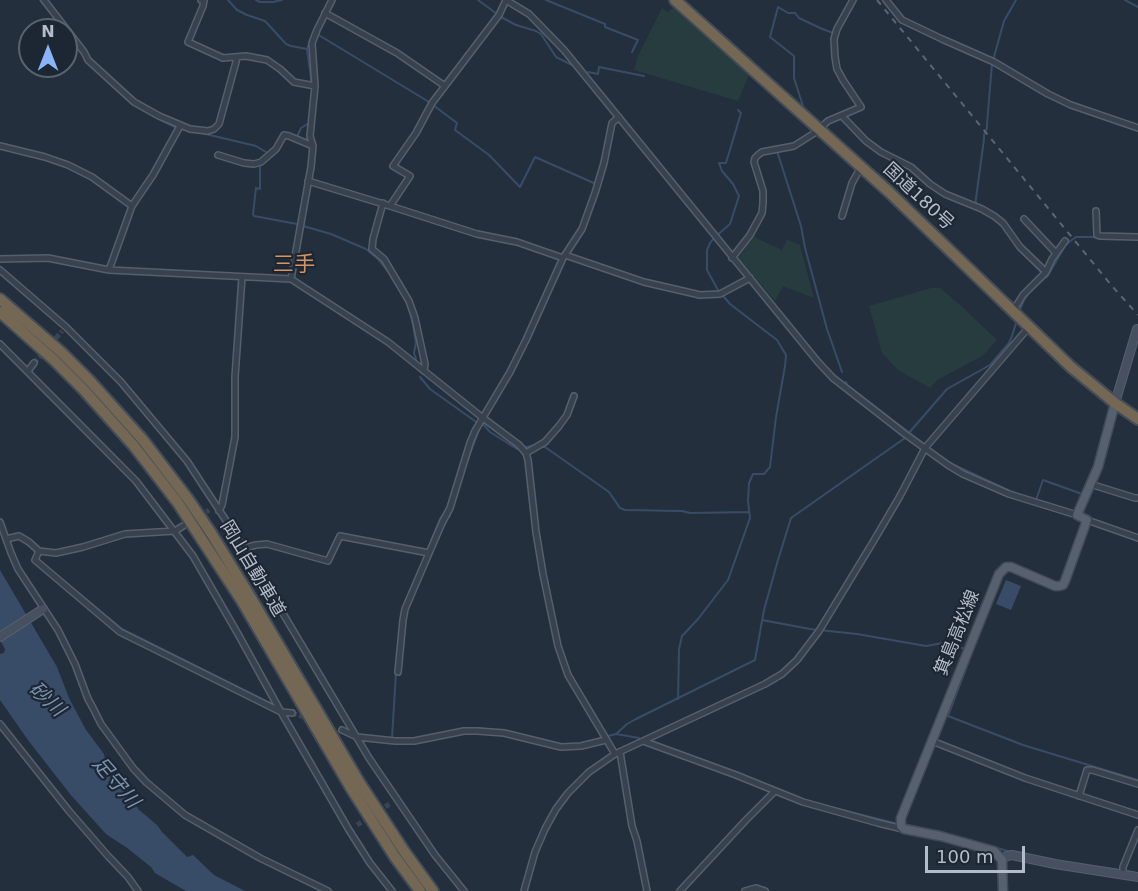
<!DOCTYPE html>
<html>
<head>
<meta charset="utf-8">
<style>
	body { margin:0 }
	#map { position:relative; width:1138px; height:891px; overflow:hidden; background:#242f3e; font-family:"DejaVu Sans",sans-serif }
	canvas { display:block }
	.north { position:absolute; left:18px; top:18px; width:60px; height:60px; box-sizing:border-box; background:#1d2633; border:2px solid #59626f; border-radius:50%; rotate:0deg; font-size:16px; font-weight:700; line-height:24px; text-align:center; color:#b4bcc9 }
	.north::after { content:''; display:block; margin:auto; width:21px; height:27px; background:#8ab4f8; clip-path:polygon(50% 0,100% 100%,50% 72%,0 100%) }
	.scale { position:absolute; left:925px; top:846px; width:100px; height:27px; box-sizing:border-box; border:3px solid #b4bcc9; border-top:0; padding-left:8px; font-size:18px; line-height:21px; white-space:nowrap; color:#b4bcc9; -webkit-text-stroke:4px #1d2633; paint-order:stroke }
</style>
</head>
<body>
<div id="map">
<canvas width="1138" height="891"></canvas>
<div class="north">N</div>
<div class="scale">100 m</div>
</div>
<script>
const context = document.querySelector('canvas').getContext('2d');
context.lineJoin = 'round';
function fill(path, color) { context.fillStyle = color; context.fill(path, 'evenodd'); }
const poly = rows => new Path2D(rows.map(r => 'M' + r).join(''));
function trace(path, color, width, dash) { context.strokeStyle = color; context.lineWidth = width; context.lineCap = dash ? 'butt' : 'round'; context.setLineDash(dash || []); context.stroke(path); }
function write(font, color, halo, rows, align = 'center') {
  context.font = font + ' "DejaVu Sans","Noto Sans JP",sans-serif'; context.lineWidth = 4.5; context.setLineDash([]); context.textBaseline = 'middle'; context.strokeStyle = halo; context.fillStyle = color; for (const [text, x, y, turn = 0] of rows) {
    context.save(); context.translate(x, y); context.rotate((+turn || 0) * Math.PI / 180); context.textAlign = isNaN(turn) ? turn : align; if (halo) context.strokeText(text, 0, 0); context.fillText(text, 0, 0); context.restore();
  }
}
const green = poly([
	[662,8,667,12,673,8,749,75,738,101,634,70,638,56],
	[754,237,782,250,787,239,800,245,814,298,783,286,775,301,738,258],
	[931,288,940,288,959,304,997,340,984,355,937,380,930,388,898,370,882,353,869,306]
]);
const water = poly([
	[0,570,57,667,69,698,86,730,104,754,106,765,122,780,138,809,157,825,162,832,187,857,193,855,214,875,245,891,186,891,155,873,151,867,126,847,121,844,106,834,70,794,28,740,0,700,0,654,4,653,5,649,0,640],
	[1006,580,1021,586,1011,610,996,604]
]);
const stream = poly([
	[40,0,46,7],
	[228,0,237,10,247,15,265,21,286,44,291,46,307,49,313,33,317,34,429,102,457,123,455,130,489,155,520,187,535,157,596,184],
	[256,0,260,2,273,2,282,0],
	[478,0,501,17,516,25,536,31,541,34,556,57,574,66],
	[546,0,605,24,605,27,638,40,632,52],
	[1125,0,1138,7],
	[832,34,836,25,842,15],
	[307,49,312,85],
	[82,53,85,60,88,63],
	[588,72,598,74,599,67,644,76],
	[803,106,794,78,794,56,770,37,778,7,788,13,795,13,799,18,820,28,833,33],
	[161,120,177,128,186,130],
	[197,132,256,146,269,154],
	[296,139,301,128,309,123,309,121],
	[777,151,801,226,805,248,827,329,842,372],
	[260,164,260,189,256,188,253,214,254,216,297,224],
	[975,206,984,139,984,135,987,128,987,124,992,64,1004,21,1016,0],
	[991,217,1003,227],
	[303,226,331,234,366,249,378,259,388,271],
	[1047,277,1065,246,1069,242,1076,237,1095,237],
	[404,296,410,311,413,325,416,343,414,353,416,359],
	[1019,312,1024,300,1029,293,1046,277,1029,259],
	[521,356,546,301],
	[420,377,430,389,479,424],
	[846,382,847,385,924,444],
	[482,423,490,432,517,449,536,445],
	[908,434,947,389,990,365,1009,343,1012,336,1017,320],
	[541,447,545,447,609,492,620,508,625,510,682,511,690,513,749,512],
	[948,462,1014,493],
	[465,467,479,430],
	[1036,500,1043,480,1082,494],
	[431,541,441,517,449,517,452,509],
	[48,568,122,629,272,704],
	[762,620,810,629,857,634,926,646,943,643,966,649],
	[971,652,972,653,948,716,1023,745,1138,780],
	[678,699,679,649,682,636,698,619,728,580,750,518,748,501,749,483,753,474,764,474,770,467,776,417,785,366,786,355,777,340,730,304,718,290,707,270,707,250,710,243,714,238,730,224,739,196,733,184,722,171,719,163,726,163,741,113,738,110],
	[477,728,495,730],
	[616,734,627,724,636,719,755,660,764,610,778,560,791,518,905,438],
	[392,738,396,672],
	[597,739,616,734,639,738],
	[654,742,744,775],
	[819,804,898,824],
	[904,824,933,831],
	[959,837,1011,852],
	[1085,865,1133,872]
]);
const streetTunnel = poly([
	[51,344,62,331],
	[34,363,45,351],
	[200,516,209,510],
	[292,713,310,719],
	[379,811,391,803],
	[357,825,371,816]
]);
const street = poly([
	[44,0,84,52,88,60,134,102,159,116,190,129,208,131,214,129,219,124,236,62,236,57],
	[201,0,204,0,203,6,188,42,223,58,246,56,267,60,280,69,294,82,315,86],
	[506,0,529,14,564,50,818,362,833,378,905,434,948,465,963,474,1009,494,1077,515],
	[886,0,902,20,942,39,994,62,1048,94,1071,105,1138,128],
	[325,13,397,53,445,86],
	[842,116,866,141,881,152,911,167,930,184,945,194,982,209,994,216,1003,223,1020,247,1046,272,1023,295,1013,311],
	[0,146,45,157,68,165,92,177,132,206],
	[218,155,244,163,254,164,261,162,276,149,284,135,289,136,313,146],
	[308,181,390,206,477,234,517,242,563,258],
	[383,203,373,239,372,249,384,259,409,301,415,318,425,364,424,371],
	[390,206,410,176,393,166,416,133,432,103,499,15,506,0],
	[1096,211,1097,235,1100,236,1138,237],
	[842,216,852,183,861,167],
	[1024,219,1056,253],
	[565,255,644,282,700,295,720,294,750,278],
	[732,258,750,235,762,213,763,203,763,191,754,162,755,158,758,155,762,152,794,146,816,132,828,121,861,107,843,80,837,69,835,57,834,39,837,29,853,0],
	[0,259,48,258,109,270,291,279,388,342,483,418,519,445,526,453,528,460,536,532,543,574,558,646,568,675,615,754],
	[0,270,66,327,121,382,187,461,244,548,369,758,435,855,464,891],
	[109,270,132,206,153,175,180,126],
	[1046,272,1052,259,1065,241],
	[291,279,311,167,313,146,310,136,315,86,312,43,317,30,332,0],
	[0,344,136,481,193,556,238,634,281,712,349,830,370,863,392,891],
	[28,371,34,363],
	[526,453,545,442,559,426,567,415,574,396],
	[1090,484,1135,498,1138,498],
	[219,511,222,505,235,437,235,377,242,277],
	[1087,520,1138,538],
	[0,522,11,553,18,569,58,630,75,664,88,699,93,708,101,724,133,768,146,782,185,815,260,858,328,891],
	[6,539,19,536,29,542,39,551,56,553,83,547,125,534,175,531,183,526],
	[244,548,256,545,267,544,328,561,340,536,429,553],
	[39,551,35,560,120,632,281,712,292,713],
	[398,672,403,620,405,609,442,523,450,508,470,443,475,431,510,372,526,340,563,258,582,229,595,193,604,163,612,123,619,117],
	[0,724,69,811,108,856,128,877,138,891],
	[342,730,357,737,395,741,414,741,464,731,477,731,504,733,561,747,581,746,606,740],
	[643,741,736,775,803,802,878,823,903,829],
	[932,741,1025,778,1138,815],
	[620,752,632,826,637,841,647,891],
	[1079,796,1087,770,1092,770,1138,784],
	[1123,874,1123,867,1138,830],
	[524,891,535,852,545,829,556,809,568,793,589,772,615,754,765,684,782,674,797,660,819,631,873,542,900,496,925,448,1029,327],
	[680,891,746,820,774,792],
	[745,891,756,888,765,891]
]);
const secondary = poly([
	[1115,403,1137,329],
	[0,637,43,609],
	[1002,860,1007,856,1012,855,1055,864,1138,877]
]);
const primary = poly([
	[1003,891,1002,860,994,851,940,836,904,829,901,826,901,818,999,574,1006,567,1011,567,1055,586,1059,586,1063,585,1065,581,1087,520,1077,515,1098,467,1115,403]
]);
const highway = poly([
	[675,0,888,191,1071,367,1115,403,1138,419],
	[0,299,61,352,90,381,143,440,188,499,211,533,251,598,359,782,404,851,433,891],
	[0,312,54,360,83,389,134,446,178,503,242,601,351,788,395,857,420,891]
]);
const rail = poly([
	[877,0,1112,286,1138,315]
]);
const streetNames = [
	["国道180号",918,197,43],
	["岡山自動車道",252,569,59],
	["箕島高松線",958,633,-68]
];
const waterNames = [
	["砂川",46,700,43],
	["足守川",115,783,49]
];
const quarterNames = [
	["三手",294,266]
];
fill(green, '#263c3f');
fill(water, '#394c67');
trace(stream, '#394c67', 2);
trace(streetTunnel, '#3a4453', 5, [5, 2.5]);
trace(street, '#565f6c', 8);
trace(secondary, '#565f6c', 10);
trace(primary, '#414a57', 11);
trace(highway, '#434c59', 14);
trace(street, '#38414e', 5);
trace(secondary, '#465061', 8);
trace(primary, '#56606e', 8);
trace(highway, '#746855', 10);
trace(rail, '#5a6575', 2, [6, 6]);
write('18px', '#b4bcc9', '#1d2633', streetNames);
write('italic 20px', '#7c92b1', '#1d2633', waterNames);
write('21px', '#d59563', '#1d2633', quarterNames);
</script>
</body>
</html>
